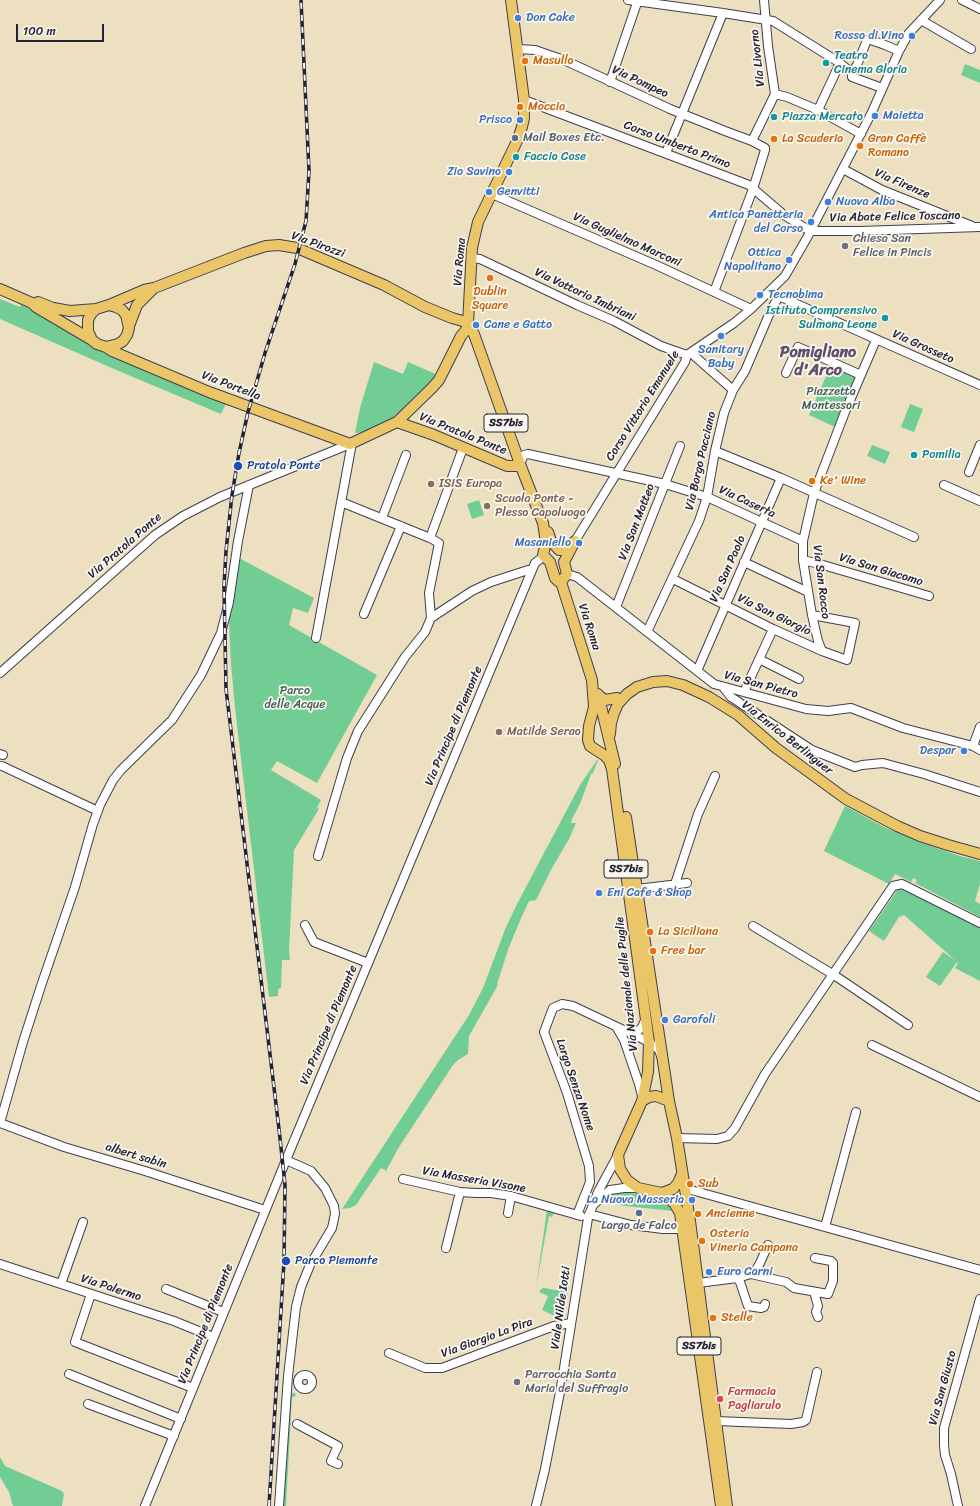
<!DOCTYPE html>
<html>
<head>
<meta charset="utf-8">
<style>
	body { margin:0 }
	#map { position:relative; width:980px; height:1506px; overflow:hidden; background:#ece0c0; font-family:Sriracha,sans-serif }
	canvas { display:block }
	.scale { position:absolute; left:16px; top:24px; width:88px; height:18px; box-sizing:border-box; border:2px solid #22223b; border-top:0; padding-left:5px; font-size:12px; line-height:14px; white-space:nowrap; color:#22223b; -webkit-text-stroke:3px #fbf7ec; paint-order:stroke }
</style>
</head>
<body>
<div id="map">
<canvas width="980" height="1506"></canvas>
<div class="scale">100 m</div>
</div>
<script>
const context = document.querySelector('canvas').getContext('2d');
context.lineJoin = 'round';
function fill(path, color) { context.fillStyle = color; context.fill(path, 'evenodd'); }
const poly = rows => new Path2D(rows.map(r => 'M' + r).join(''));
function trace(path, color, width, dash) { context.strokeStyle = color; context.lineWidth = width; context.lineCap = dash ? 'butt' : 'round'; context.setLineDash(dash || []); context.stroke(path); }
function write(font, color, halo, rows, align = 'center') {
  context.font = font + ' Sriracha,sans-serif'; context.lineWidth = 3.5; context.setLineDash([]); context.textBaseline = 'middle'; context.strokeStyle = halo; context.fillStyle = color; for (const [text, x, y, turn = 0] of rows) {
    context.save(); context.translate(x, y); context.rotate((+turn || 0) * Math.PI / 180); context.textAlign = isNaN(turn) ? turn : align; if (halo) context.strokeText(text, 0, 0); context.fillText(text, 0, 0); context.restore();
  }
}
const green = poly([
	[965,64,980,70,980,83,961,75],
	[0,299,20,307,21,304,89,345,114,357,226,404,221,414,114,369,0,319],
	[374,362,403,374,408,362,438,375,431,385,389,421,367,432,355,433,360,408],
	[831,365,856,375,835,427,809,415],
	[910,404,923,409,914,432,901,427],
	[872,445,890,452,885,464,867,456],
	[479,500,484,515,472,519,467,504],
	[237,557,314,598,308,613,293,608,289,625,377,675,317,783,277,761,271,770,321,800,317,808,319,809,294,850,289,950,289,949,290,960,282,960,281,988,278,989,278,996,269,997,235,708,231,664,229,620],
	[597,760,598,760,593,773,591,774,580,804,572,819,571,823,576,823,569,839,552,868,536,900,529,901,522,916,509,947,497,984,498,985,469,1036,468,1054,458,1060,453,1065,399,1147,386,1171,381,1168,356,1205,350,1208,342,1209,469,1015,483,988,506,927,517,904,580,785],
	[845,806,886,828,922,843,960,856,980,861,980,884,975,901,980,904,980,917,915,883,917,880,913,878,911,882,895,874,889,884,824,851],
	[898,889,901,889,918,896,980,928,980,981,955,968,958,963,957,962,940,986,926,977,943,952,955,960,904,915,899,917,884,941,869,931],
	[624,1192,658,1198,667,1204,673,1211,625,1206,602,1202,609,1195,615,1193],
	[547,1210,563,1215,554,1213,552,1217,549,1216,536,1287],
	[564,1286,569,1287,563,1316,559,1318,542,1310,548,1296,539,1292,541,1289,544,1288,561,1291],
	[290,1393,295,1393,296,1396,292,1397,286,1506,283,1506],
	[0,1457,5,1466,62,1491,64,1494,62,1506,13,1506,9,1492,0,1477]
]);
const minor = poly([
	[628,0,723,13,773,21,840,63,852,73,852,77,882,88],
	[764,0,768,46,775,94,787,97,818,110,861,134],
	[962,0,980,9],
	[921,20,971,49],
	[518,49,535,50,564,60,670,109,725,131,752,141,765,148,765,150,753,189,714,292],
	[852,73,857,65,867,40,871,40,885,45,899,51],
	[610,82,638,0],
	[524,100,749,185,784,215,810,231,860,231,980,227],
	[818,110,840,63],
	[752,141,775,94],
	[666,153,723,13],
	[843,169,882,190,972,226],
	[492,194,656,265,751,309],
	[472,258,480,259,577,305,614,321,661,346,687,355],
	[774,294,980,385],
	[691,353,733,390],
	[786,373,798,347,861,375],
	[715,451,781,478,914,537],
	[520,464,524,455,528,454,665,484,707,497,803,541],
	[969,472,980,445],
	[944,485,980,501],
	[341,502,430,538,439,543,429,593,431,618],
	[382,518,406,455],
	[430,538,463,448],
	[575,541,685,362,687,355,734,323,751,309,785,276,808,236,872,112,899,51,909,33,940,0],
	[803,560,823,565,929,596],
	[744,562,808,592],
	[567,574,577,577,714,684,806,709,828,711,851,708,903,728,973,746,980,750],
	[673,579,773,629,822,651,847,660,855,623,812,615],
	[616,607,680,446],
	[364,614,401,526],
	[647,632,699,521,707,497,715,451,724,413,733,390,745,371,771,310,779,296],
	[316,638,352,443],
	[822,651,818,641,812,615,803,560,803,541,814,493,845,412,876,340],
	[759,659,799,679],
	[697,671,781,478],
	[0,673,155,535,183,516,220,497,350,444],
	[723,687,731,697,812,750,855,767,862,765,883,763,924,774,980,792],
	[744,692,773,629],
	[973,746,980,727],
	[0,754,3,755],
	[2,766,98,811],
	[318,856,347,758,358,731,405,657,425,632,431,618,472,591,491,582,528,570,532,570],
	[675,884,698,814,715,776],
	[637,889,687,883],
	[305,925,314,942,368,963],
	[753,926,834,975,908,1025],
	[617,1028,624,1040,639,1084,642,1096],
	[628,1029,636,1032,639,1030,642,1027,646,1018],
	[872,1045,980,1097],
	[0,1123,23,1042,41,986,75,887,93,824,100,805,113,780,121,770,172,720,201,675,221,633,229,602,238,541,249,485],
	[0,1123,64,1147,145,1171,265,1210],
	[677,1138,717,1139,728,1136,735,1128,765,1074,893,886,902,884,980,923],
	[403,1179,460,1192,476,1193,491,1193,511,1196,581,1216],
	[684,1188,980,1270],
	[593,1205,610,1190,624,1188,638,1188],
	[508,1213,511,1196],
	[589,1214,631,1225,663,1229,682,1229],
	[577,1215,590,1182,589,1166,567,1093,544,1032,553,1008,562,1004,573,1006,649,1042,659,1050,661,1056],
	[825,1227,856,1112],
	[446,1248,460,1192],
	[0,1264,174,1321,213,1337],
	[751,1274,786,1282,794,1288,828,1294,833,1281,833,1263,831,1261,815,1258],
	[737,1278,740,1282,748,1306,761,1308,764,1307,765,1304],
	[698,1283,737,1278,751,1274,756,1270,760,1263,768,1245],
	[61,1284,83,1222],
	[166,1289,223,1312],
	[814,1292,818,1306,816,1312,818,1317],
	[91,1294,75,1342,193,1388],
	[389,1353,425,1368,442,1368,554,1326,571,1323],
	[69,1374,181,1419],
	'298 1382a7 7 0 1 1 14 0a7 7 0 1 1-14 0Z',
	[88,1404,174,1436],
	[716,1421,791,1424,803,1422,806,1420,817,1372],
	[297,1424,338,1446,331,1461,338,1464],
	[145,1506,286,1160,535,563,543,557],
	[279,1506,288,1376,296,1307,301,1287,310,1265,332,1228,335,1214,334,1206,325,1188,311,1171,286,1160],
	[536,1506,545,1469,561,1387,588,1218,598,1192,618,1155],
	[958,1506,951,1474,945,1455,944,1445,944,1428,980,1299]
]);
const major = poly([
	[0,289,32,303,36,307,92,340],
	[38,302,53,308,70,311,96,309],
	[109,305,116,307,122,310,126,315,129,328,127,335,123,341,118,344,106,347,97,344,92,340,88,331,88,320,91,314,96,309,109,305,144,290,154,288,244,253,266,246,279,245,297,248,384,285,425,307,452,318,466,322,474,334,520,464,543,523,546,542,543,555,550,562,555,578,558,581,561,582,567,574,564,562,575,541],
	[129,326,137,305,153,289],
	[106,347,112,351,209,392,350,444,397,422,432,388,439,380,461,336,466,330,468,324,472,248,478,222,518,139,522,127,524,118,524,100,511,0],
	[397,422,434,435,507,466,516,466,520,464],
	[548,532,551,541,559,550,564,550,573,543],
	[561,582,592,680,594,707,589,726,588,740,590,746,604,755,609,760,612,769,649,1042,648,1072,642,1101,618,1155,620,1169,627,1180,638,1188,662,1193,674,1203,680,1213,721,1506],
	[598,694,615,764],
	[598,695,605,700,617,698],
	[610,734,611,723,614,713,618,704,627,694,637,687,653,682,667,681,683,685,709,697,738,715,776,748,846,799,897,826,920,836,948,845,980,854],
	[626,817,669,1101,677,1138,690,1221,727,1506],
	[642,1101,649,1097,656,1096,669,1101],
	[662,1193,673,1189,678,1183,682,1174]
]);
const rail = poly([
	[269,1506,284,1261,285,1185,279,1129,226,689,224,586,226,551,232,495,239,453,248,412,265,353,295,264,306,221,309,171,301,0]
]);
const markers = [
	[518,18,4,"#3f7fe0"],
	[912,36,4,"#3f7fe0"],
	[525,61,4,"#e8710a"],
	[826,63,4,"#0f9aa8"],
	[520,107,4,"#e8710a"],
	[875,116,4,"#3f7fe0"],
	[774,117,4,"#0f9aa8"],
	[520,120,4,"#3f7fe0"],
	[515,138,4,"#5c6f8a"],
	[774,139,4,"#e8710a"],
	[860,146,4,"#e8710a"],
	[516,157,4,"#0f9aa8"],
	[509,172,4,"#3f7fe0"],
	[489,192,4,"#3f7fe0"],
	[828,202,4,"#3f7fe0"],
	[811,222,4,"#3f7fe0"],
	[845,246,4,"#6b7280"],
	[789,260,4,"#3f7fe0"],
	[490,278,4,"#e8710a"],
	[760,295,4,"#3f7fe0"],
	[885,318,4,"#0f9aa8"],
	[476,325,4,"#3f7fe0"],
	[721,336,4,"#3f7fe0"],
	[914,455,4,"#0f9aa8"],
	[238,466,5,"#1a4fb4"],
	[812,481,4,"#e8710a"],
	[431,484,4,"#8d6e63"],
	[487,506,4,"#8d6e63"],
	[579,543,4,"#3f7fe0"],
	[499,732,4,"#8d6e63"],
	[964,751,4,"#3f7fe0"],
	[599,893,4,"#3f7fe0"],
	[650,932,4,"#e8710a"],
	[653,951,4,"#e8710a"],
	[665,1020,4,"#3f7fe0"],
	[690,1184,4,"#e8710a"],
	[692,1200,4,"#3f7fe0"],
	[639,1213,4,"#5c6f8a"],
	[698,1214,4,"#e8710a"],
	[702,1241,4,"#e8710a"],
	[286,1261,5,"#1a4fb4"],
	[709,1272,4,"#3f7fe0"],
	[713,1318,4,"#e8710a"],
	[517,1382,4,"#6b7280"],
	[720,1399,4,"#e0444e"]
];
const shields = [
	[506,423,44],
	[626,869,44],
	[699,1346,44]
];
const shieldNames = [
	["SS7bis",506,423],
	["SS7bis",626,869],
	["SS7bis",699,1346]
];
const shopNames = [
	["Don Cake",526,18],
	["Rosso di Vino",904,36,"right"],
	["Maietta",883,116],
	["Prisco",512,120,"right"],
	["Zio Savino",501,172,"right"],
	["Genvitti",497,192],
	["Nuova Alba",836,202],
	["Antica Panetteria",803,215,"right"],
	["del Corso",803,229,"right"],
	["Ottica",781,253,"right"],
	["Napolitano",781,267,"right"],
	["Tecnobima",768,295],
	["Cane e Gatto",484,325],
	["Sanitary",721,350,"center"],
	["Baby",721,364,"center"],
	["Masaniello",571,543,"right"],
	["Despar",956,751,"right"],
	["Eni Cafe & Shop",607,893],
	["Garofoli",673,1020],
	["La Nuova Masseria",684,1200,"right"],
	["Euro Carni",717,1272]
];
const cultureNames = [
	["Teatro",834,56],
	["Cinema Gloria",834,70],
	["Piazza Mercato",782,117],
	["Faccio Cose",524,157],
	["Istituto Comprensivo",877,311,"right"],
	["Sulmona Leone",877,325,"right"],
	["Pomilia",922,455]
];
const streetNames = [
	["Via Livorno",758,58,-96],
	["Via Pompeo",640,82,25],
	["Corso Umberto Primo",677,145,21],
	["Via Firenze",902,184,23],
	["Via Abate Felice Toscano",895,217,-1],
	["Via Guglielmo Marconi",627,240,24],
	["Via Pirozzi",318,245,20],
	["Via Roma",460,262,-85],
	["Via Vottorio Imbriani",585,295,25],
	["Via Grosseto",923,347,24],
	["Via Portella",231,386,21],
	["Corso Vittorio Emanuele",643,406,-58],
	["Via Pratola Ponte",463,434,22],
	["Via Borgo Pacciano",701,461,-77],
	["Via Caserta",747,502,25],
	["Via San Matteo",637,522,-69],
	["Via Pratola Ponte",125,546,-41],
	["Via San Paolo",728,569,-66],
	["Via San Giacomo",881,570,17],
	["Via San Rocco",821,582,83],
	["Via San Giorgio",774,615,26],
	["Via Roma",589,627,72],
	["Via San Pietro",761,685,15],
	["Via Principe di Piemonte",454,726,-67],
	["Via Enrico Berlinguer",787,738,38],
	["Via Nazionale delle Puglie",627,984,-96],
	["Via Principe di Piemonte",329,1025,-67],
	["Largo Senza Nome",575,1085,71],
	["albert sabin",136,1156,17],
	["Via Masseria Visone",474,1180,10],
	["Via Palermo",111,1288,18],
	["Viale Nilde Iotti",561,1308,-82],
	["Via Principe di Piemonte",206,1324,-68],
	["Via Giorgio La Pira",487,1338,-20],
	["Via San Giusto",943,1388,-75]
];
const foodNames = [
	["Masullo",533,61],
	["Moccia",528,107],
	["La Scuderia",782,139],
	["Gran Caffè",868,139],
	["Romano",868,153],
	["Dublin",490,292,"center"],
	["Square",490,306,"center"],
	["Ke' Wine",820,481],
	["La Siciliana",658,932],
	["Free bar",661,951],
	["Sub",698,1184],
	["Ancienne",706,1214],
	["Osteria",710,1234],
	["Vineria Campana",710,1248],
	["Stelle",721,1318]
];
const serviceNames = [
	["Mail Boxes Etc.",523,138],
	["Largo de Falco",639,1226,"center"]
];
const worshipNames = [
	["Chiesa San",853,239],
	["Felice in Pincis",853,253],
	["Parrocchia Santa",525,1375],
	["Maria del Suffragio",525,1389]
];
const parkNames = [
	["Piazzetta",831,392],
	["Montessori",831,406],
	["Parco",295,691],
	["delle Acque",295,705]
];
const transitNames = [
	["Pratola Ponte",247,466],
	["Parco Piemonte",295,1261]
];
const educationNames = [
	["ISIS Europa",439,484],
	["Scuola Ponte -",495,499],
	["Plesso Capoluogo",495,513],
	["Matilde Serao",507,732]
];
const healthNames = [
	["Farmacia",728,1392],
	["Pagliarulo",728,1406]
];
const districtNames = [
	["Pomigliano",818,353],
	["d'Arco",818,371]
];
fill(green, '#72cd94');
trace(minor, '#403e4f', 10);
trace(major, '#403e4f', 12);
trace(minor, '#fff', 8);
trace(major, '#eac669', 10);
trace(rail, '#22223b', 3.5);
trace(rail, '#fbf7ec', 2, [6]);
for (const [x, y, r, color] of markers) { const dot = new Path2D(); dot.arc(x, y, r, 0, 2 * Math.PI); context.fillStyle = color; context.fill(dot); trace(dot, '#fbf7ec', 1.5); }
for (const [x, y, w] of shields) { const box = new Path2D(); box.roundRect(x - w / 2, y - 9, w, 18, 3); context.fillStyle = '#fbf7ec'; context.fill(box); trace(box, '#22223b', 1); }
write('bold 11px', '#22223b', null, shieldNames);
write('12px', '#366cbe', '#fbf7ec', shopNames, 'left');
write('12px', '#0d838f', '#fbf7ec', cultureNames, 'left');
write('12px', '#22223b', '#fbf7ec', streetNames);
write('12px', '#c56008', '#fbf7ec', foodNames, 'left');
write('12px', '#4e5e75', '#fbf7ec', serviceNames, 'left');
write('12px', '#5b616d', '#fbf7ec', worshipNames, 'left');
write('12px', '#3e5e5a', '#fbf7ec', parkNames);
write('12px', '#164399', '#fbf7ec', transitNames, 'left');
write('12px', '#785e54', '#fbf7ec', educationNames, 'left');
write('12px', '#be3a42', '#fbf7ec', healthNames, 'left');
write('bold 16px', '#604f6e', '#fbf7ec', districtNames);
</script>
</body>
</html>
